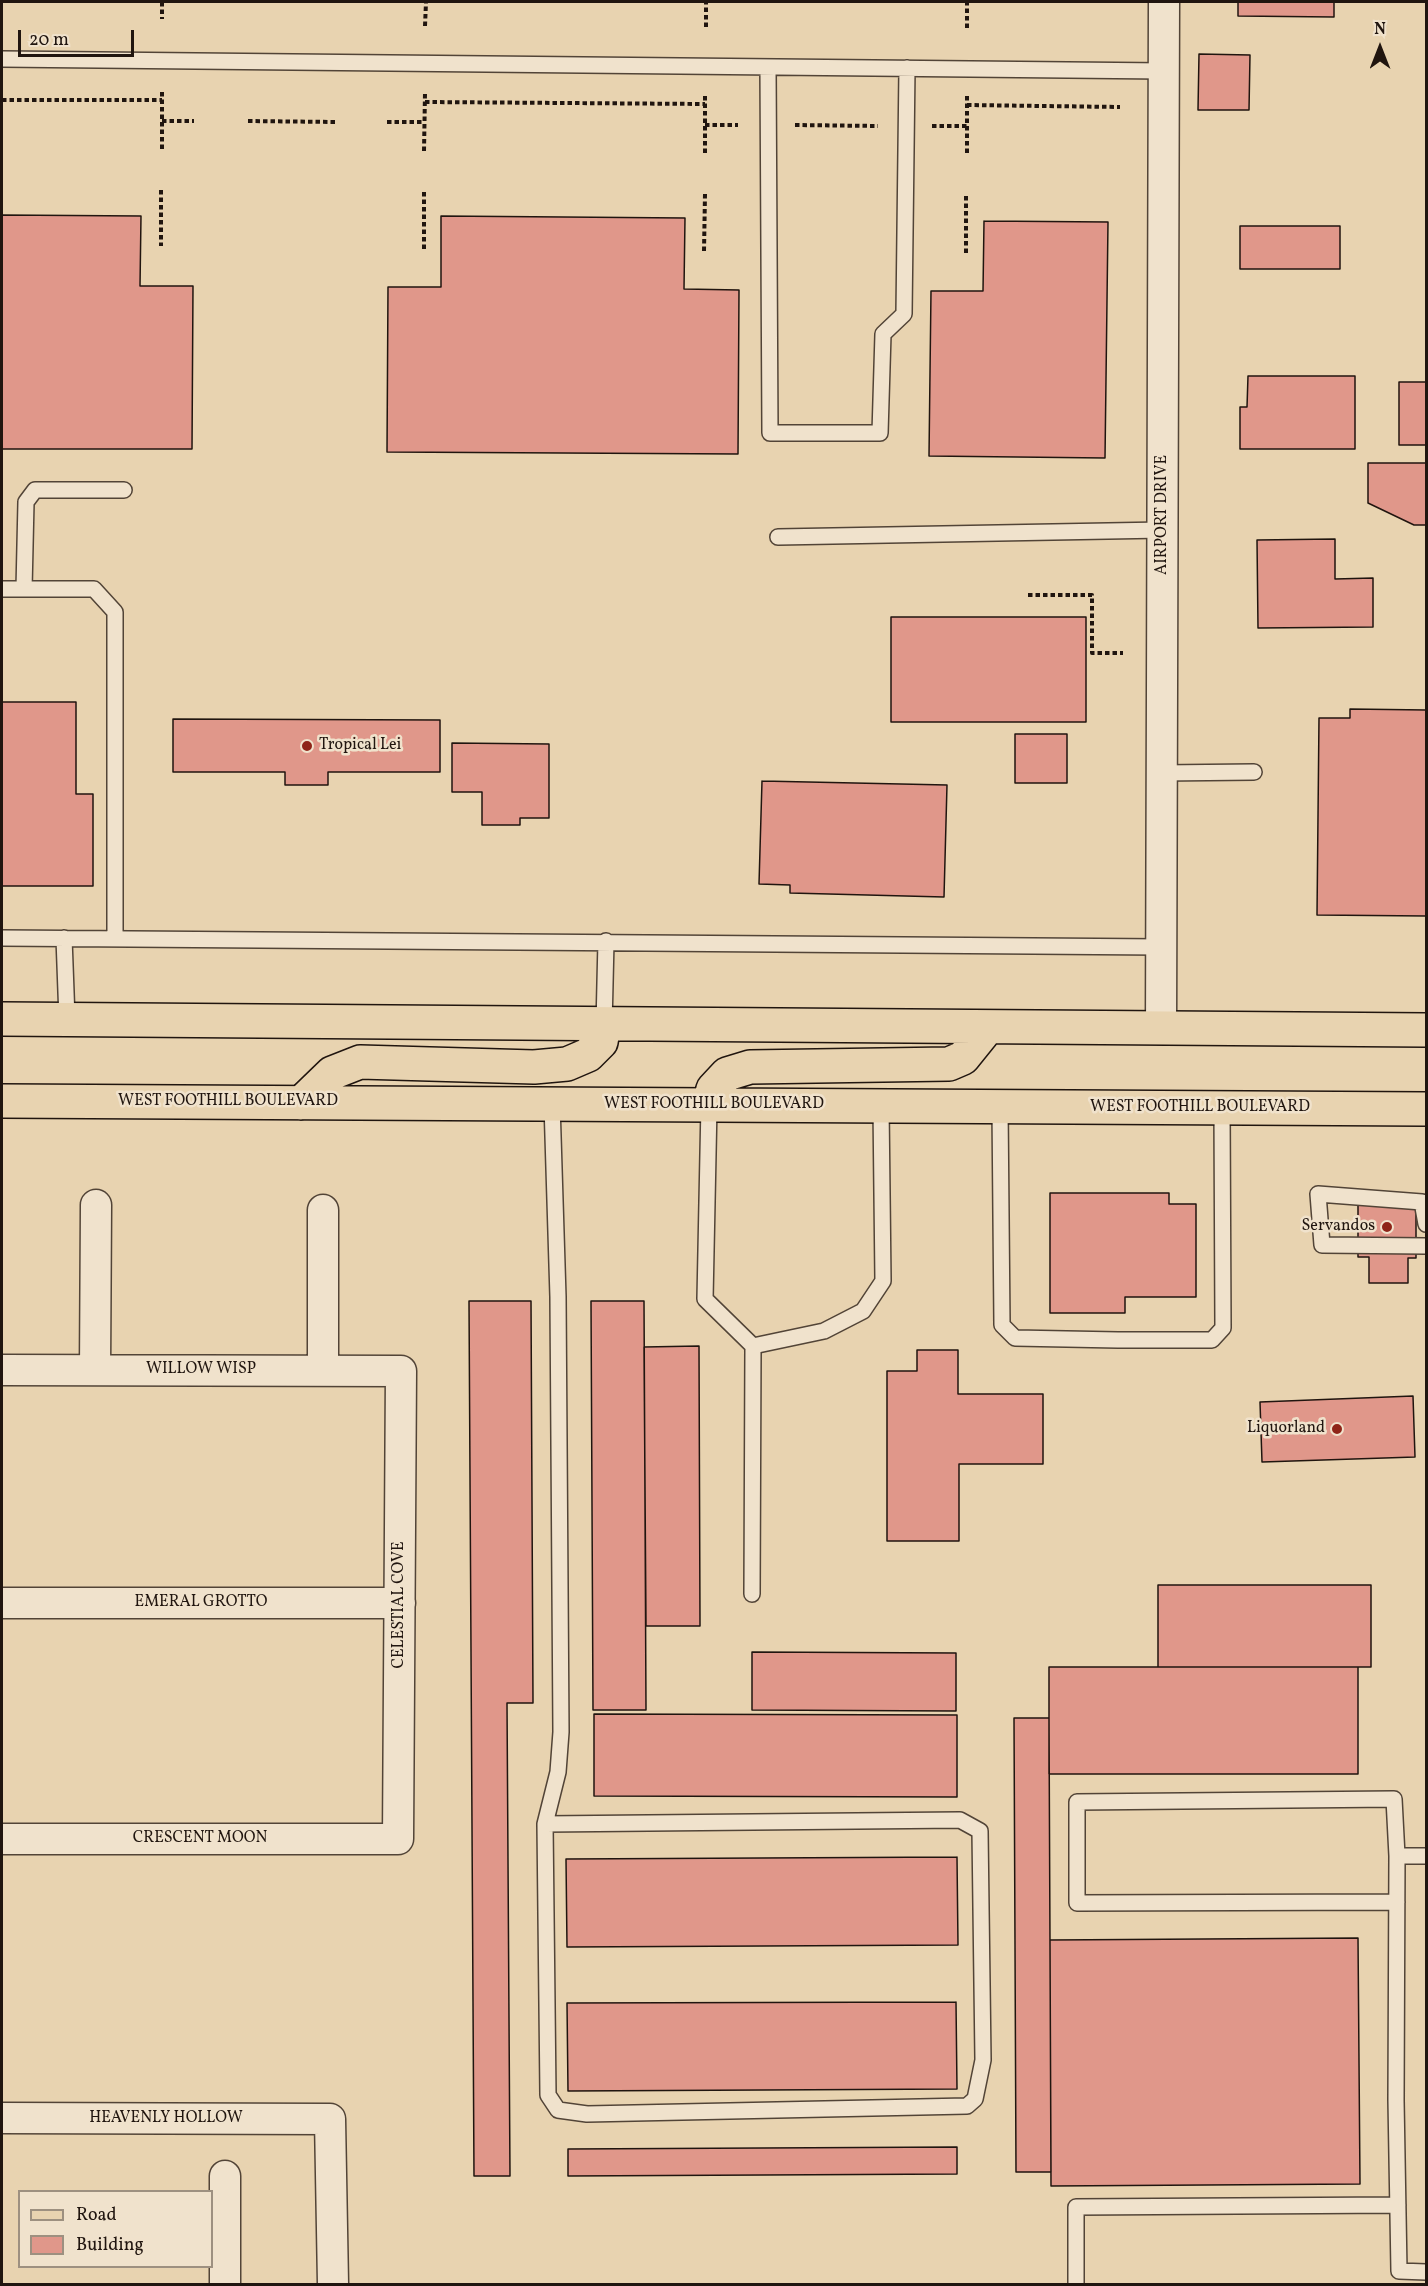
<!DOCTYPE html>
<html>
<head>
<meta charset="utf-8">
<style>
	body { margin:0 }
	#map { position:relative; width:1428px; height:2286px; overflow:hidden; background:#e8d3b0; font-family:Vollkorn,serif }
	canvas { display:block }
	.frame { position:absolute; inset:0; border:3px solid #20150f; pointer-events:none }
	.legend { position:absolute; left:18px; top:2190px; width:195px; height:78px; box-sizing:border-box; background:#f0e2cc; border:2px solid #9d9080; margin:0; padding:8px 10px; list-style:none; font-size:18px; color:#20150f }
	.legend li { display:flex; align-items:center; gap:12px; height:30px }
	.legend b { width:30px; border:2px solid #9d9080 }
	.north { position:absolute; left:1350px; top:18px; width:60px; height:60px; -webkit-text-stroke:4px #f0e2cc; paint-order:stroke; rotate:0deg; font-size:16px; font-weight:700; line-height:24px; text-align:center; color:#20150f }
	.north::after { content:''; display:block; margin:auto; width:21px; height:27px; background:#20150f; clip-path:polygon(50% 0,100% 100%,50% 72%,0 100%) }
	.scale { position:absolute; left:18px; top:30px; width:116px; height:27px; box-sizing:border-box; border:3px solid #20150f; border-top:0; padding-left:8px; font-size:18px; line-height:21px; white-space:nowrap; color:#20150f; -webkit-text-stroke:4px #f0e2cc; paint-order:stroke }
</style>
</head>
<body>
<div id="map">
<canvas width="1428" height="2286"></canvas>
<div class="frame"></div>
<ul class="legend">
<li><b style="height:8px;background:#e8d3b0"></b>Road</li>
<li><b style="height:16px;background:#e0978a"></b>Building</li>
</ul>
<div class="north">N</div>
<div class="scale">20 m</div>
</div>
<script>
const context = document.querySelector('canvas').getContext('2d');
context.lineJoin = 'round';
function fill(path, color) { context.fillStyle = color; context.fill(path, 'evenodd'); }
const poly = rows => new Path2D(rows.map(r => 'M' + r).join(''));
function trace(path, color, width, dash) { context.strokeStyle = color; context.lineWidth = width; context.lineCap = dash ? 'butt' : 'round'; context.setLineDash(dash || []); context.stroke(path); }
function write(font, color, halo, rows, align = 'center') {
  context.font = font + ' Vollkorn,serif'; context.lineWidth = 5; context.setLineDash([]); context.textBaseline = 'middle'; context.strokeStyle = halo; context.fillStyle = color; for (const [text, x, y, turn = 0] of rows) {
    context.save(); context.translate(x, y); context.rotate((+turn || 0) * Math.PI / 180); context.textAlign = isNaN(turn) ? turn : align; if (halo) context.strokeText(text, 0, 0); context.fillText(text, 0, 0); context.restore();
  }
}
const building = poly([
	[1238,2,1334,2,1334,17,1238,16,1238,2],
	[1199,54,1250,55,1249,110,1198,110,1199,54],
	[2,215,141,216,140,286,193,286,192,449,2,449,2,215],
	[441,216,685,218,684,289,739,290,738,454,387,452,388,287,441,287,441,216],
	[984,221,1108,222,1105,458,929,456,931,291,983,291,984,221],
	[1240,226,1340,226,1340,269,1240,269,1240,226],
	[1248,376,1355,376,1355,449,1240,449,1240,407,1247,407,1248,376],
	[1399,382,1426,382,1426,445,1399,445,1399,382],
	[1368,463,1426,463,1426,525,1414,525,1368,503,1368,463],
	[1335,539,1335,579,1373,578,1373,627,1258,628,1257,540,1335,539],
	[891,617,1086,617,1086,722,891,722,891,617],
	[2,702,76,702,76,794,93,794,93,886,2,886,2,702],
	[1350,709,1426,710,1426,916,1317,915,1319,718,1350,718,1350,709],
	[173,719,440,720,440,772,328,772,328,785,285,785,285,772,173,772,173,719],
	[1015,734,1067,734,1067,783,1015,783,1015,734],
	[452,743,549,744,549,818,520,818,520,825,482,825,482,792,452,792,452,743],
	[762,781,947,785,944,897,790,893,790,885,759,884,762,781],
	[1050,1193,1169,1193,1169,1204,1196,1204,1196,1297,1125,1297,1125,1313,1050,1313,1050,1193],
	[1358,1197,1416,1197,1416,1258,1408,1258,1408,1283,1369,1283,1369,1257,1358,1257,1358,1197],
	[469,1301,531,1301,533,1703,507,1703,510,2176,474,2176,469,1301],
	[591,1301,644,1301,646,1710,593,1710,591,1301],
	[699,1346,700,1626,646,1626,644,1347,699,1346],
	[917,1350,958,1350,958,1394,1043,1394,1043,1464,959,1464,959,1541,887,1541,887,1371,917,1371,917,1350],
	[1413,1396,1415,1457,1262,1462,1260,1402,1413,1396],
	[1158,1585,1371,1585,1371,1667,1158,1667,1158,1585],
	[752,1652,956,1653,956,1711,752,1710,752,1652],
	[1049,1667,1358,1667,1358,1774,1049,1774,1049,1667],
	[594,1714,957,1715,957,1797,594,1796,594,1714],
	[1014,1718,1049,1718,1051,2172,1016,2172,1014,1718],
	[957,1857,958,1945,567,1947,566,1859,957,1857],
	[1358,1938,1360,2184,1051,2186,1050,1940,1358,1938],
	[956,2002,957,2089,568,2091,567,2003,956,2002],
	[957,2147,957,2174,568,2176,568,2149,957,2147]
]);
const path = poly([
	[162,2,162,19],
	[425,26,426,2],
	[706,27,706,2],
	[967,28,967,2],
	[162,92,162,149],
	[967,96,967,154],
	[2,100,162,100],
	[425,102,705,104],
	[967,105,1120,107],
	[162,121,194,121],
	[248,121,335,122],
	[387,122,424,122],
	[705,125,738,125],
	[795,125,878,126],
	[932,126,967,126],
	[424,151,425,93],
	[705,153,705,95],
	[161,190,161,246],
	[966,196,966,254],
	[424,249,424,191],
	[704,251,705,194],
	[1028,595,1092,595,1092,653,1123,653]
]);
const lane = poly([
	[2,59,1164,71],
	[768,67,770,433,880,433,883,334,904,314,907,68],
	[778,537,1163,530],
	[2,589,94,589,115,612,115,939],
	[24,589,26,502,35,490,124,490],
	[1161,773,1254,772],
	[2,938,1161,947],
	[64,938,67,1019],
	[604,1025,606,941],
	[709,1105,705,1299,753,1346,752,1594],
	[1000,1107,1002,1325,1015,1338,1118,1340,1212,1340,1223,1328,1222,1108],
	[1426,1224,1422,1202,1318,1194,1322,1245,1426,1246],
	[753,1346,824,1331,863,1311,883,1281,881,1106],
	[545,1824,960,1820,980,1831,983,2060,975,2099,967,2106,587,2114,558,2110,548,2095,545,1824,558,1772,561,1732,558,1297,552,1104],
	[1397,1856,1394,1799,1077,1802,1077,1903,1397,1902],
	[1426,1856,1397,1856,1396,2100,1399,2271,1426,2272],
	[1076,2284,1076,2207,1398,2205]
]);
const street = poly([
	[1161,1029,1164,2],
	[2,1370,401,1371,398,1839,2,1839],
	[95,1370,96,1205],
	[323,1371,323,1210],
	[2,1603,400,1603],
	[2,2118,330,2119,333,2284],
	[225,2284,225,2176]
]);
const primary = poly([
	[2,1019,1426,1030],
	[2,1101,1426,1109],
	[301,1103,332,1073,360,1062,534,1067,567,1064,588,1055,601,1042,604,1025],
	[709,1105,713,1089,727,1074,750,1067,949,1064,963,1058,988,1027]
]);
const markers = [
	[307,746,6,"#8f2418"],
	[1387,1227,6,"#8f2418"],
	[1337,1429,6,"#8f2418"]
];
const streetNames = [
	["AIRPORT DRIVE",1163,515,-90],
	["WEST FOOTHILL BOULEVARD",228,1102],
	["WEST FOOTHILL BOULEVARD",714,1105],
	["WEST FOOTHILL BOULEVARD",1200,1108],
	["WILLOW WISP",201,1370],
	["EMERAL GROTTO",201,1603],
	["CELESTIAL COVE",400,1605,-90],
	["CRESCENT MOON",200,1839],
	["HEAVENLY HOLLOW",166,2119]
];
const poiNames = [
	["Tropical Lei",319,746,"left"],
	["Servandos",1375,1227],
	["Liquorland",1325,1429]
];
fill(building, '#e0978a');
trace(building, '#20150f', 1.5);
trace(lane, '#524437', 18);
trace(street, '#524437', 33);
trace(primary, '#20150f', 36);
trace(path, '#20150f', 4, [4.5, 3]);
trace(lane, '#f0e2cc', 15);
trace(street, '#f0e2cc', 30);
trace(primary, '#e8d3b0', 33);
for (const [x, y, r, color] of markers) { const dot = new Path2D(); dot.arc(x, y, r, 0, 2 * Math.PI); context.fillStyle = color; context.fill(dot); trace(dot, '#f0e2cc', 2); }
write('16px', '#20150f', '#f0e2cc', streetNames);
write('16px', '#20150f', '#f0e2cc', poiNames, 'right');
</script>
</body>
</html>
